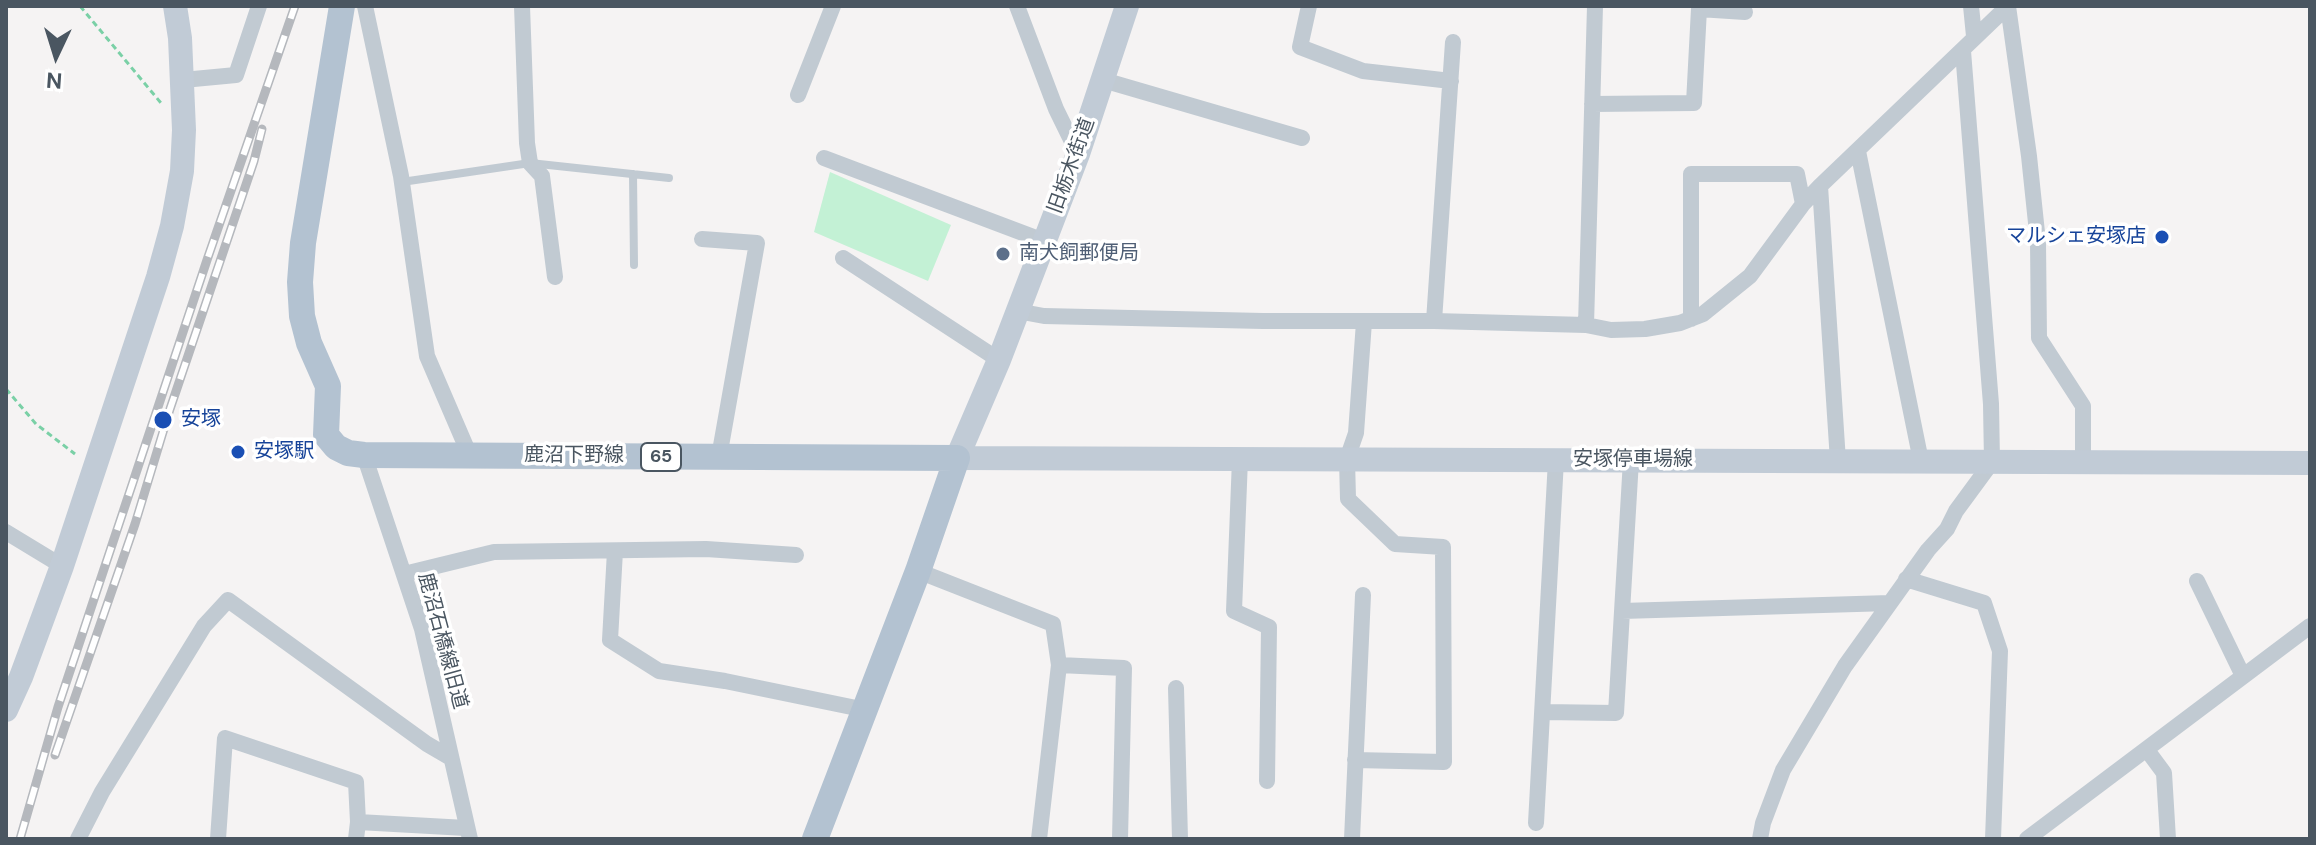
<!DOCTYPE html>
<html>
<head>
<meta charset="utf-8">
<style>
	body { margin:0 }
	#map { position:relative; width:2316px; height:845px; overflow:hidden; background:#f5f3f3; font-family:"DM Sans",sans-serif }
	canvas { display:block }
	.frame { position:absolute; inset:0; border:8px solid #4a5661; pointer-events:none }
	.north { position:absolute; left:16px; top:16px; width:80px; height:80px; -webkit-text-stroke:6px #fff; paint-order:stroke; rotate:184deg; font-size:22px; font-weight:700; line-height:32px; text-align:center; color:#4a5661 }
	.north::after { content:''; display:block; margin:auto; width:28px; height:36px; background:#4a5661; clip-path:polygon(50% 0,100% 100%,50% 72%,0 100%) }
</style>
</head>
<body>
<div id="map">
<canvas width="2316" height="845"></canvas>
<div class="frame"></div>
<div class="north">N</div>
</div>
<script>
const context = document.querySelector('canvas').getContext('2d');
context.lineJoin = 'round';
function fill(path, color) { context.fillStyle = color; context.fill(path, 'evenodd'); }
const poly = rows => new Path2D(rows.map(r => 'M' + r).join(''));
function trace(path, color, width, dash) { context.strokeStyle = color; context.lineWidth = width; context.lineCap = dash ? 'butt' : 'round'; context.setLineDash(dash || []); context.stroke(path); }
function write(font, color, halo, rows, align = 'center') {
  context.font = font + ' "DM Sans","Noto Sans JP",sans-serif'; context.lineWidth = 7; context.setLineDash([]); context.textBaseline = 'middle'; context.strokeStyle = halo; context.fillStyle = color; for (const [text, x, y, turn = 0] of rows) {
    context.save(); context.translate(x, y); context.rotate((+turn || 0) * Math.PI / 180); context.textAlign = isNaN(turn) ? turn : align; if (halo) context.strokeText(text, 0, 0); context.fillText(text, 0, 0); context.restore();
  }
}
const green = poly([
	[830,172,951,225,928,281,814,232]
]);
const path = poly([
	[80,6,161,103],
	[6,389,36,424,75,454]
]);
const lane = poly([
	[633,174,634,265],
	[402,182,530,163,669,178]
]);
const street = poly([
	[365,6,401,176,427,356,470,456],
	[522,6,527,143,530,163,542,176,555,277],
	[1017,6,1056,109,1078,154],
	[1309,6,1300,47,1363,71,1451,81],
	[1971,6,1974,36],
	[2008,6,2029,156,2038,242,2039,338,2083,406,2083,462],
	[183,80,236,75,259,6],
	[1103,80,1302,138],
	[798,95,833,6],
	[1592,104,1694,103,1699,9,1745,12],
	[1858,151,1921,461],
	[824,158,1044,241],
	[1820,186,1838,461],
	[702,239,757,243,719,457],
	[843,258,999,360],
	[1017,311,1044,316,1263,321,1434,321,1586,325,1611,330,1645,329,1680,323,1703,314,1750,276,1803,204,1820,186,2008,6],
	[1691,319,1691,174,1797,174,1803,204],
	[1434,321,1453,42],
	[1586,325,1595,6],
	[364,455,422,629,470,839],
	[1240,459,1234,611,1269,627,1267,781],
	[6,532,62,566],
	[615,551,610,640,659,671,725,681,866,710],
	[918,571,1053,624,1059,665,1124,668,1120,839],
	[404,574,494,552,706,549,796,555],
	[1906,579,1984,603,2000,651,1993,839],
	[2197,581,2243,676],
	[1622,611,1890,603],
	[1176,688,1180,839],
	[1543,712,1616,713,1631,460],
	[2147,750,2164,773,2168,839],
	[1355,760,1444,762,1443,547,1395,544,1348,499,1347,459,1356,433,1364,322],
	[358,822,466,828],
	[1536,823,1556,460],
	[78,839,102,792,204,626,228,600,427,744,451,758],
	[218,839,225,738,356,782,358,822,356,839],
	[1039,839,1059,665],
	[1352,839,1363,595],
	[1760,839,1763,823,1783,770,1845,666,1928,550,1947,529,1956,511,1992,462,1991,404,1963,51],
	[2027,839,2310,626]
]);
const secondary = poly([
	[1127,6,1078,154,999,360,957,458,2310,463],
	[6,710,21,677,62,566,158,277,172,226,182,171,184,130,180,38,175,6]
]);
const primary = poly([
	[342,6,303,243,300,282,302,316,309,343,328,386,326,435,336,447,348,453,364,455,957,458,918,571,815,839]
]);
const rail = poly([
	[55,755,135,524,170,409,254,161,262,129],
	[20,839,58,707,208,257,295,6]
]);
const markers = [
	[2162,237,8,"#1a4fb4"],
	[1003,254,8,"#5c6f8a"],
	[163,420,10,"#1a4fb4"],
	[238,452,8,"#1a4fb4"]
];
const shields = [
	[661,457,40]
];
const shieldNames = [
	["65",661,457]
];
const streetNames = [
	["旧栃木街道",1072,166,-70],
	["鹿沼下野線",574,456],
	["安塚停車場線",1633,460],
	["鹿沼石橋線旧道",442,641,75]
];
const transitNames = [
	["マルシェ安塚店",2146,237,"right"],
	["安塚",181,420],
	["安塚駅",254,452]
];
const serviceNames = [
	["南犬飼郵便局",1019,254]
];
fill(green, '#c3f1d5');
trace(path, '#7ad0a6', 3, [6, 4]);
trace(lane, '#c1cad2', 8);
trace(street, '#c1cad2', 16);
trace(secondary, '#c1cbd6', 24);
trace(primary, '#b3c2d1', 26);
trace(rail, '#b5b8bd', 9);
trace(rail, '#fff', 6, [18]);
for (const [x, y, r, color] of markers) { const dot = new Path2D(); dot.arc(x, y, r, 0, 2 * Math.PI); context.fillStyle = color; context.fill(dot); trace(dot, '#fff', 3); }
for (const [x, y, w] of shields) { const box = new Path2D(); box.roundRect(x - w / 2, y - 14, w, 28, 6); context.fillStyle = '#fff'; context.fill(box); trace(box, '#4a5661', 2); }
write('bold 18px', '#4a5661', null, shieldNames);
write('20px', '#4a5661', '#fff', streetNames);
write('20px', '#164399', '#fff', transitNames, 'left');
write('20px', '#4e5e75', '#fff', serviceNames, 'left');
</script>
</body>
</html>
